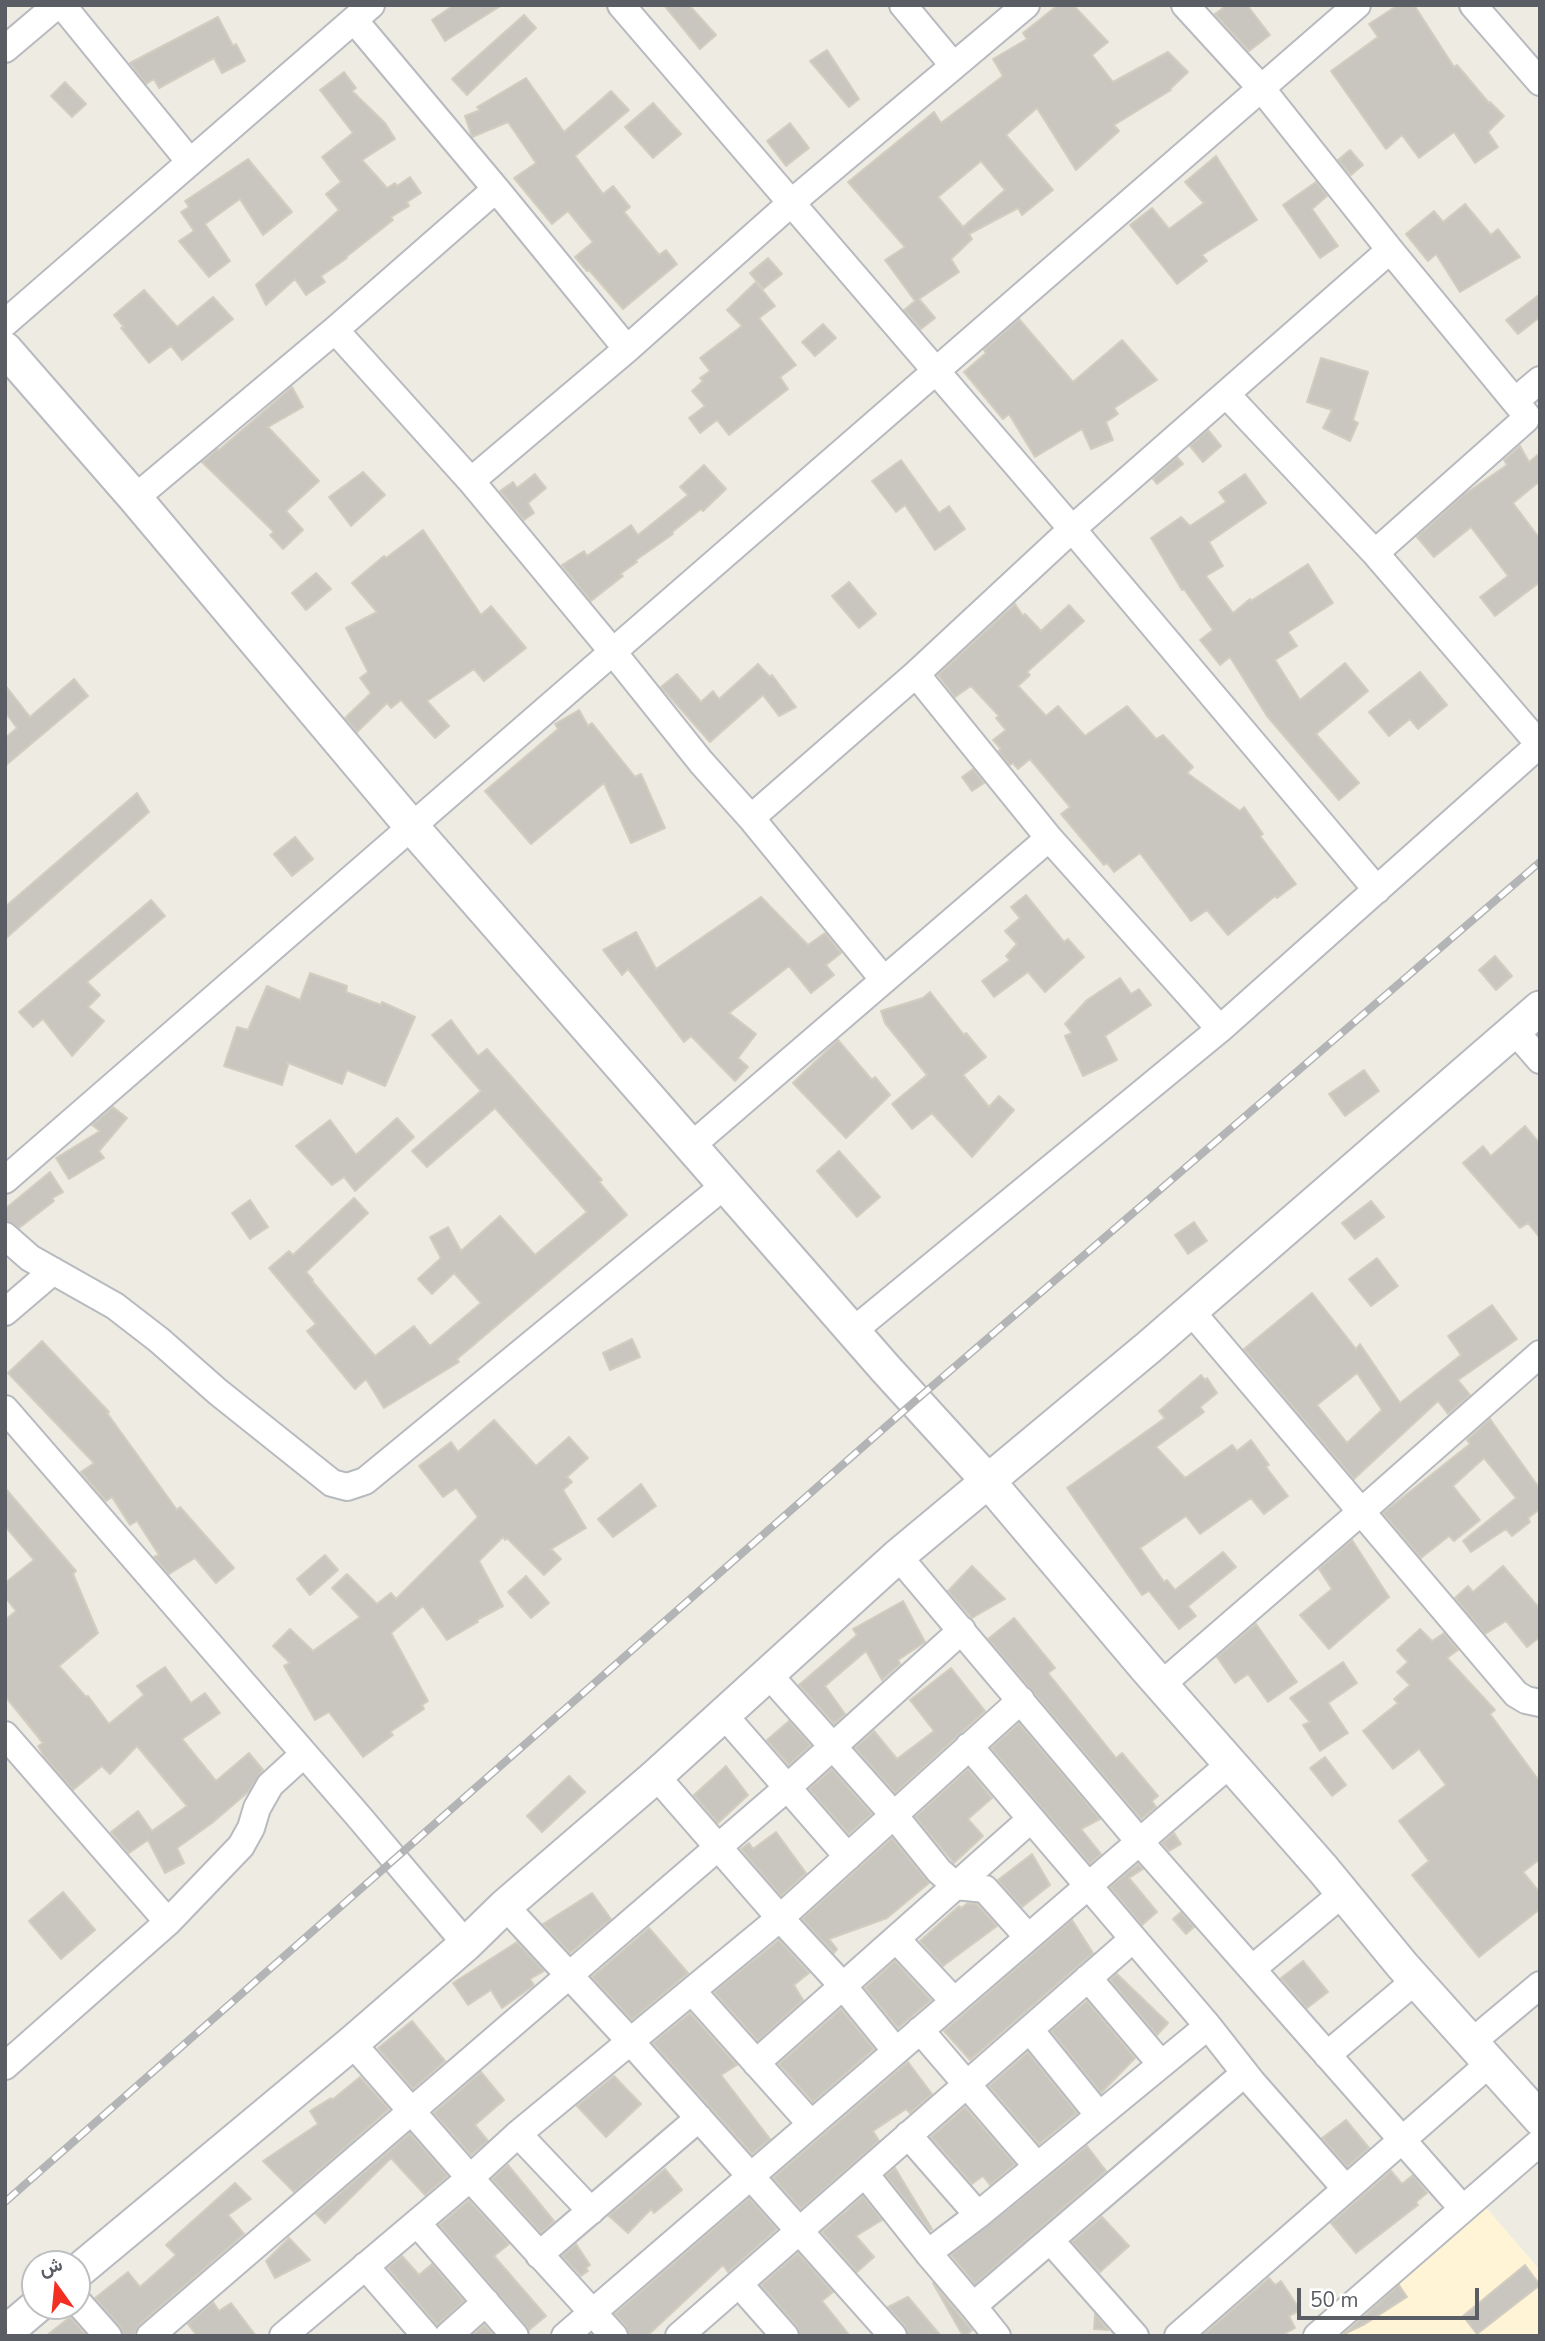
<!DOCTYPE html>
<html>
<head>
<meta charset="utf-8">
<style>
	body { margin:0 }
	#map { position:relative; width:1545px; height:2341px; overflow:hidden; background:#eeebe2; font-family:"Nunito Sans",Vazirmatn,sans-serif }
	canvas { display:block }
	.frame { position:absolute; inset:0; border:7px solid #5a5e64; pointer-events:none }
	.north { position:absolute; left:21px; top:2250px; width:70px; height:70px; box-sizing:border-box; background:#fff; border:2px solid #bdbfc1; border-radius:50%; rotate:345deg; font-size:19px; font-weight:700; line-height:28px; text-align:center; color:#5a5e64 }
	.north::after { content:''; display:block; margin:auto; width:24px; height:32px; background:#f32f23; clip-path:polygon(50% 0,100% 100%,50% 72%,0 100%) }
	.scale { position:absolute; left:1297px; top:2288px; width:182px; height:32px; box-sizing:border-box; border:4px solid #5a5e64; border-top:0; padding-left:9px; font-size:21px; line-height:24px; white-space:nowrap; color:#5a5e64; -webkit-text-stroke:5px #fff; paint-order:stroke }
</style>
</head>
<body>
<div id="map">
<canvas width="1545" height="2341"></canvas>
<div class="frame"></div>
<div class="north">ش</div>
<div class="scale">50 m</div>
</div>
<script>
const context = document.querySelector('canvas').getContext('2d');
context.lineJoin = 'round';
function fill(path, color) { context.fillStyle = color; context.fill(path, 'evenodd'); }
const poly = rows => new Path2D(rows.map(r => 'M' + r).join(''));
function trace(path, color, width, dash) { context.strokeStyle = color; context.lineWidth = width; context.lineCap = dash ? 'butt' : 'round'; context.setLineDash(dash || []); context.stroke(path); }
const commercial = poly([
	[1483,2204,1540,2270,1540,2336,1331,2336]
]);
const building = poly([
	[454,5,502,5,445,41,432,20,454,5],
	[664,5,689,5,716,35,700,49,664,5],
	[1058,5,1073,5,1108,42,1092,55,1113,82,1168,52,1188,72,1170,89,1171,90,1114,125,1119,131,1076,170,1037,108,1006,135,1053,190,1022,215,1018,208,969,234,972,239,951,259,959,272,919,299,935,318,921,329,904,310,915,301,885,260,905,247,848,182,934,112,941,123,1003,76,993,59,1027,39,1023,33,1058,5],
	[981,161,1005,190,963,227,938,197,981,161],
	[1227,5,1247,5,1270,35,1249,51,1215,14,1227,5],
	[1398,5,1414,5,1454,67,1457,65,1489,103,1490,102,1504,116,1488,132,1498,147,1475,163,1454,132,1419,158,1402,135,1386,149,1331,71,1378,37,1369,24,1398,5],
	[524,15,536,28,467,95,452,79,524,15],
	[218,17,233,46,236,44,245,61,222,73,214,58,159,88,154,79,146,84,130,63,218,17],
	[827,50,859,99,849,107,810,61,827,50],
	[344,72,356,88,352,91,385,123,395,139,362,160,387,188,395,183,397,186,410,177,421,193,407,202,409,206,391,217,393,220,346,257,347,258,321,276,325,282,306,295,295,279,266,305,256,285,339,210,326,194,341,182,322,157,353,133,320,90,344,72],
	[526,78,564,132,611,91,629,110,575,156,603,194,613,186,630,207,624,212,659,255,666,250,677,264,623,309,589,270,587,271,575,257,593,242,568,211,552,224,514,178,536,163,508,122,472,137,465,116,480,110,477,107,526,78],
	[65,82,86,104,72,117,51,96,65,82],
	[653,103,681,134,653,158,625,127,653,103],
	[790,123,809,148,786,166,767,141,790,123],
	[1350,150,1363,165,1351,175,1338,160,1350,150],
	[1216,156,1257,220,1202,255,1207,261,1177,284,1130,225,1152,208,1169,229,1204,203,1185,182,1216,156],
	[248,159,292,212,263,235,240,199,205,224,230,261,209,277,179,241,194,231,181,212,189,207,185,201,248,159],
	[1316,182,1327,196,1312,209,1338,246,1320,258,1283,205,1316,182],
	[1465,204,1491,235,1498,229,1520,257,1460,292,1436,254,1428,261,1406,234,1434,211,1443,222,1465,204],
	[768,258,782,274,763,289,750,273,768,258],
	[756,282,775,306,759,318,796,365,780,377,788,389,729,435,717,420,700,433,689,418,705,406,692,391,703,381,700,378,710,371,700,358,742,326,727,310,756,282],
	[144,290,177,327,213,297,233,319,182,360,171,346,149,363,121,328,124,327,114,315,144,290],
	[1540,294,1540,317,1518,334,1506,320,1540,294],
	[1019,319,1073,382,1122,340,1157,380,1114,408,1118,414,1106,422,1113,440,1091,449,1082,429,1035,457,1009,414,1003,419,964,372,986,353,984,350,1019,319],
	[823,324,836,338,815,356,802,342,823,324],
	[1321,358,1368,372,1353,420,1358,423,1350,441,1323,428,1332,410,1307,402,1321,358],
	[292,387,303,407,268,427,319,481,286,511,303,530,283,549,270,535,274,532,202,462,218,449,219,450,292,387],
	[1208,430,1221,446,1203,462,1190,446,1208,430],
	[1520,446,1529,462,1540,453,1540,481,1513,503,1540,539,1540,582,1495,616,1480,597,1508,576,1471,527,1434,557,1417,537,1462,496,1507,465,1504,460,1520,446],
	[1177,457,1183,464,1157,484,1153,479,1177,457],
	[901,460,939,513,949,506,965,529,935,550,905,505,896,512,872,481,901,460],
	[704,465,726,489,703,511,701,509,672,532,673,534,636,560,637,562,620,574,623,576,591,601,562,565,584,551,587,556,631,525,638,535,688,495,680,487,704,465],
	[363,472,385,495,351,526,329,497,363,472],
	[535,474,546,488,528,503,534,513,524,520,500,491,513,482,517,488,535,474],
	[1245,474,1266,503,1209,542,1223,566,1206,576,1233,613,1250,599,1251,601,1308,564,1333,603,1288,632,1297,646,1275,660,1300,700,1345,663,1368,691,1316,734,1359,783,1339,800,1267,716,1230,657,1220,665,1200,640,1213,630,1184,589,1182,590,1151,538,1181,517,1190,526,1226,502,1219,492,1245,474],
	[423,530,481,615,491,606,526,648,484,681,474,669,427,701,449,726,435,738,401,700,391,708,387,703,357,732,345,718,371,693,360,678,368,672,346,628,377,612,352,583,384,556,386,558,423,530],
	[316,573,331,589,306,610,292,593,316,573],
	[849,582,876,614,859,628,832,596,849,582],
	[1015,604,1023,616,1025,614,1041,631,1069,605,1084,621,1027,672,1030,675,1018,686,1046,716,1058,706,1085,736,1127,706,1156,739,1163,735,1193,767,1187,773,1240,811,1244,807,1263,834,1260,836,1296,884,1277,898,1275,896,1228,935,1207,910,1191,921,1140,853,1114,872,1107,863,1104,865,1061,814,1070,807,1030,759,1018,769,1013,763,1010,765,998,751,1001,749,993,740,1006,730,996,718,999,716,971,686,955,697,938,675,1015,604],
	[758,664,770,677,772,675,796,707,779,716,763,695,710,742,661,687,677,674,701,702,713,691,719,699,758,664],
	[1420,672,1447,705,1418,729,1410,719,1389,736,1369,712,1420,672],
	[74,679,88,696,5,766,5,738,17,728,5,712,5,685,30,717,74,679],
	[579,710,588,726,592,723,635,777,641,774,665,828,631,843,604,783,531,844,485,791,558,729,555,724,579,710],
	[973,769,984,783,972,791,962,777,973,769],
	[137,793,149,812,5,939,5,907,137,793],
	[295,837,313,859,292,876,274,854,295,837],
	[1026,895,1064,942,1068,939,1084,957,1045,992,1028,972,994,997,982,981,1010,960,1006,956,1017,944,1005,931,1020,918,1011,907,1026,895],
	[761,897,808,945,825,933,841,953,826,965,834,975,811,993,789,966,729,1013,756,1034,738,1058,748,1067,735,1081,691,1036,684,1042,628,969,622,975,603,950,636,932,656,969,761,897],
	[151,900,165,916,87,982,100,995,88,1007,104,1021,72,1056,43,1019,33,1027,19,1012,151,900],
	[1495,956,1512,976,1496,990,1479,970,1495,956],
	[310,973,347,986,346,992,381,1005,382,1002,415,1017,385,1086,347,1070,342,1084,286,1062,288,1065,282,1085,224,1066,237,1027,248,1030,267,986,300,1000,310,973],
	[1120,978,1131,994,1139,989,1151,1005,1105,1036,1117,1060,1083,1076,1065,1036,1072,1033,1065,1024,1087,1000,1120,978],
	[930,992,964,1035,966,1033,986,1057,963,1075,989,1107,999,1096,1014,1110,972,1157,932,1113,912,1129,892,1104,927,1075,885,1023,881,1011,923,998,930,992],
	[451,1020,478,1056,487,1049,602,1180,599,1182,627,1215,457,1359,459,1362,384,1408,366,1379,355,1389,307,1331,316,1324,269,1268,289,1251,293,1255,354,1198,368,1213,306,1272,313,1280,312,1281,375,1356,414,1326,430,1346,481,1303,454,1273,432,1294,418,1279,441,1258,430,1237,448,1227,461,1251,500,1216,535,1255,587,1212,495,1108,427,1167,412,1151,481,1091,432,1035,451,1020],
	[838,1040,872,1080,875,1077,890,1095,846,1138,793,1083,838,1040],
	[1364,1070,1379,1091,1345,1116,1329,1094,1364,1070],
	[113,1107,127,1118,99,1151,104,1158,69,1179,56,1158,100,1131,92,1125,113,1107],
	[397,1118,414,1137,355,1191,344,1177,332,1185,296,1146,330,1120,356,1155,397,1118],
	[1525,1126,1540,1144,1540,1238,1528,1223,1520,1228,1463,1163,1483,1146,1491,1156,1525,1126],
	[839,1151,880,1197,857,1217,817,1171,839,1151],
	[50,1172,63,1192,52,1198,54,1201,19,1228,5,1221,5,1209,50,1172],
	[250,1200,268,1227,250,1239,232,1213,250,1200],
	[1371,1201,1384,1217,1355,1239,1342,1223,1371,1201],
	[1194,1222,1207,1241,1188,1254,1175,1235,1194,1222],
	[1377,1258,1398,1286,1371,1306,1349,1279,1377,1258],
	[1312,1293,1356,1349,1360,1344,1400,1403,1461,1355,1448,1336,1492,1305,1517,1339,1458,1380,1470,1395,1448,1414,1438,1401,1354,1479,1244,1349,1312,1293],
	[1357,1373,1382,1410,1347,1443,1317,1405,1357,1373],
	[632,1339,640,1357,610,1370,603,1353,632,1339],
	[42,1341,109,1412,107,1413,177,1510,180,1507,234,1568,216,1583,195,1558,169,1574,154,1557,159,1555,137,1521,130,1525,112,1497,106,1501,81,1472,94,1463,8,1373,42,1341],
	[1201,1375,1205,1380,1207,1378,1217,1393,1200,1407,1204,1412,1156,1447,1185,1478,1232,1445,1237,1451,1251,1440,1269,1465,1266,1467,1288,1496,1264,1514,1251,1498,1200,1534,1186,1516,1140,1548,1164,1582,1167,1580,1175,1590,1223,1552,1236,1567,1188,1606,1196,1616,1179,1629,1149,1591,1142,1595,1067,1488,1165,1418,1159,1411,1201,1375],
	[1490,1419,1540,1489,1540,1509,1528,1518,1530,1522,1512,1536,1506,1529,1471,1552,1463,1541,1516,1498,1484,1458,1453,1486,1480,1520,1454,1541,1449,1536,1421,1558,1383,1513,1470,1444,1467,1440,1490,1419],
	[494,1420,536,1466,569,1437,588,1458,567,1477,572,1482,563,1490,586,1528,551,1549,561,1559,544,1575,507,1538,505,1540,503,1537,479,1561,503,1606,477,1620,478,1622,447,1640,423,1606,391,1633,428,1701,422,1705,424,1709,390,1732,393,1735,363,1757,329,1712,315,1720,284,1666,290,1663,273,1646,290,1629,313,1651,360,1617,332,1588,347,1574,377,1604,391,1593,396,1599,478,1517,456,1488,443,1497,419,1466,451,1442,458,1452,494,1420],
	[641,1484,656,1506,613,1537,598,1519,641,1484],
	[5,1488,76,1571,73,1574,98,1633,59,1666,86,1697,88,1696,109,1724,144,1695,137,1686,165,1667,191,1703,205,1693,220,1713,182,1739,216,1781,249,1753,263,1770,248,1792,212,1823,177,1848,184,1863,165,1873,148,1840,129,1853,111,1832,138,1811,152,1831,187,1806,137,1746,110,1774,102,1766,73,1790,44,1756,38,1746,43,1743,5,1696,5,1620,16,1611,5,1597,5,1583,34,1560,5,1526,5,1488],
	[1352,1540,1389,1597,1329,1649,1300,1615,1332,1589,1319,1569,1352,1540],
	[325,1555,338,1570,310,1595,297,1579,325,1555],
	[972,1566,1005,1599,972,1618,948,1591,972,1566],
	[1503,1566,1540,1609,1540,1637,1527,1647,1506,1621,1485,1634,1455,1598,1468,1586,1473,1592,1503,1566],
	[526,1576,549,1603,531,1618,508,1592,526,1576],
	[903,1601,925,1642,898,1660,900,1664,882,1680,866,1651,825,1686,845,1714,834,1724,799,1685,857,1635,853,1629,903,1601],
	[1014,1618,1055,1668,1048,1673,1116,1758,1122,1753,1158,1796,1152,1801,1156,1807,1141,1819,988,1639,1014,1618],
	[1256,1624,1297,1682,1268,1702,1248,1674,1235,1683,1217,1657,1256,1624],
	[1420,1629,1432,1641,1444,1633,1458,1650,1447,1658,1495,1710,1490,1714,1540,1782,1540,1859,1523,1872,1540,1893,1540,1909,1479,1957,1412,1875,1429,1861,1399,1821,1446,1785,1419,1749,1393,1769,1363,1731,1398,1703,1394,1699,1410,1685,1397,1672,1408,1662,1397,1650,1420,1629],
	[1343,1662,1357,1683,1328,1703,1348,1733,1320,1751,1303,1725,1310,1722,1290,1698,1343,1662],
	[951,1668,985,1711,895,1793,855,1748,874,1731,897,1759,934,1731,910,1700,951,1668],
	[789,1721,811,1745,789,1765,767,1740,789,1721],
	[1019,1723,1100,1819,1081,1829,1101,1854,1090,1864,991,1748,1019,1723],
	[1325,1757,1346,1785,1332,1796,1310,1768,1325,1757],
	[726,1766,748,1795,718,1823,694,1795,726,1766],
	[832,1769,872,1814,849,1834,809,1789,832,1769],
	[968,1769,992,1798,968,1819,983,1836,954,1863,915,1817,968,1769],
	[569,1776,585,1792,542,1832,527,1816,569,1776],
	[776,1832,806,1873,781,1896,741,1849,749,1843,753,1849,776,1832],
	[1174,1833,1181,1844,1169,1851,1162,1843,1174,1833],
	[892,1838,929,1883,887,1918,829,1939,837,1949,834,1953,802,1919,892,1838],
	[1032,1854,1050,1885,1022,1907,998,1880,1032,1854],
	[1138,1864,1143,1869,1129,1878,1157,1912,1142,1925,1110,1887,1138,1864],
	[63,1892,95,1930,61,1959,29,1921,63,1892],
	[592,1893,611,1919,570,1953,543,1924,592,1893],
	[968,1903,977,1904,997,1926,943,1966,920,1941,959,1906,961,1908,968,1903],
	[1181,1912,1194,1927,1186,1934,1173,1919,1181,1912],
	[1072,1920,1093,1953,970,2060,944,2031,1072,1920],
	[649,1928,688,1973,632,2020,592,1977,649,1928],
	[779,1940,809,1973,794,1985,803,2000,758,2041,714,1992,779,1940],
	[517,1942,544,1971,530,1979,534,1985,502,2008,491,1990,468,2005,453,1983,517,1942],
	[895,1961,931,2000,898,2028,865,1988,895,1961],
	[1303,1961,1328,1992,1307,2008,1281,1978,1303,1961],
	[1117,1974,1168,2023,1157,2035,1110,1980,1117,1974],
	[1087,2001,1135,2058,1101,2093,1051,2031,1087,2001],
	[841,2009,874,2049,813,2102,779,2064,841,2009],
	[690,2013,737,2065,721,2075,770,2139,752,2154,653,2043,690,2013],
	[412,2021,445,2061,413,2089,378,2048,412,2021],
	[1028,2052,1077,2113,1039,2144,989,2086,1028,2052],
	[908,2062,932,2094,910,2113,906,2109,873,2131,879,2141,801,2209,773,2178,908,2062],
	[481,2072,504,2100,475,2125,488,2141,471,2155,434,2113,481,2072],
	[614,2076,641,2104,606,2137,577,2106,614,2076],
	[360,2077,389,2109,294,2192,263,2161,318,2124,310,2111,331,2098,332,2100,360,2077],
	[965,2107,1015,2164,990,2185,983,2176,972,2184,931,2137,965,2107],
	[1346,2120,1369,2148,1347,2167,1322,2138,1346,2120],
	[410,2133,448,2176,425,2195,391,2158,325,2223,316,2214,410,2133],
	[1087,2146,1106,2171,975,2284,951,2255,1087,2146],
	[508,2165,554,2221,541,2233,492,2179,508,2165],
	[895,2168,932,2229,930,2230,886,2176,895,2168],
	[665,2169,682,2190,654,2213,651,2209,628,2233,609,2216,665,2169],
	[1391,2171,1402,2184,1413,2175,1427,2193,1416,2202,1418,2205,1356,2253,1331,2223,1391,2171],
	[235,2183,251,2199,228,2215,244,2234,140,2324,135,2333,131,2336,123,2336,120,2326,95,2298,128,2272,140,2287,176,2255,166,2245,235,2183],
	[863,2196,882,2220,856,2236,874,2257,857,2272,822,2232,863,2196],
	[749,2198,777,2229,728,2272,723,2265,647,2336,629,2336,626,2326,615,2314,749,2198],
	[469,2200,509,2244,494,2256,546,2316,529,2330,439,2225,469,2200],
	[1102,2217,1129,2246,1100,2272,1072,2242,1102,2217],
	[289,2238,310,2260,275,2278,266,2261,289,2238],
	[576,2244,590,2265,586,2268,588,2271,581,2276,562,2256,576,2244],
	[798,2253,833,2292,822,2301,850,2336,800,2336,797,2326,761,2285,798,2253],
	[402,2256,419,2275,432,2264,464,2301,437,2325,388,2268,402,2256],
	[1525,2265,1540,2285,1477,2334,1463,2316,1525,2265],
	[1269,2278,1275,2285,1281,2281,1300,2310,1289,2316,1295,2328,1281,2336,1202,2336,1269,2278],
	[933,2283,972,2330,966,2336,963,2336,933,2283],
	[1399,2285,1407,2297,1365,2324,1344,2334,1399,2285],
	[908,2297,941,2336,908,2336,905,2326,888,2307,908,2297],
	[213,2302,219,2311,231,2303,256,2336,197,2336,188,2324,213,2302],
	[1095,2314,1108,2330,1094,2329,1095,2314],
	[70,2317,87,2336,46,2336,70,2317],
	[484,2325,494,2336,472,2336,484,2325]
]);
const minor = poly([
	[62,5,190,162],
	[621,5,1072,529,1377,890],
	[903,5,953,65],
	[1185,5,1261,88,1390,250,1527,416,1526,419,1375,553],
	[1473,5,1540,82],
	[354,20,496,189,627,349],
	[5,49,57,5],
	[5,323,371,5],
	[335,330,471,481,613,652,701,762,751,818,884,980],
	[1226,394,1375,553,1539,744],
	[1515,401,1540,380],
	[471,481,627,349,791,203,1026,5],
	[135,498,335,330,496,189],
	[916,674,1049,838,1220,1029],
	[751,818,916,674,1072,529,1390,250],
	[1514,1030,1540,1060],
	[691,1146,1049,838],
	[5,1180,1357,5],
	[5,1236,30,1258,115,1306,159,1340,218,1392,332,1483,347,1487,365,1481,725,1185],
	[1190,1310,1516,1694,1526,1700,1540,1703],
	[5,1312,53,1271],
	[853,1331,1220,1029,1540,744],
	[5,1409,360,1818,466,1944],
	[898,1556,1139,1841,1463,2209],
	[768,1674,893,1814,939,1871,956,1886,985,1889,1028,1937],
	[1161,1685,1362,1511,1540,1354],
	[723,1714,848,1857],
	[5,1735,168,1922],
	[969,1746,1208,2026,1252,2082,1346,2189],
	[656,1776,780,1918,843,1986,896,2051],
	[505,1906,630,2041,893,2336],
	[897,1940,954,2001],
	[1252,1969,1343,1893],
	[1088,1978,1161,2064],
	[692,1991,811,2124],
	[920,2030,1037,2166],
	[1030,2030,1098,2114],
	[1472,2042,1540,1985],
	[352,2043,470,2178,614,2336],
	[1327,2055,1416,1980],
	[756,2063,1031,1819],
	[5,2066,168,1922,241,1846,251,1828,257,1808,270,1785,304,1754],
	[518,2134,591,2211],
	[908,2135,978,2215],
	[865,2174,928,2253,978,2215,1208,2026],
	[417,2223,515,2336],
	[1050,2240,1135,2336],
	[928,2253,973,2306,1245,2073],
	[539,2255,699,2118],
	[365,2266,426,2336],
	[739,2284,785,2336],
	[77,2301,108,2336],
	[973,2306,997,2336],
	[150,2336,788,1787,962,1630],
	[283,2336,470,2178,518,2134,780,1918,1021,1700],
	[448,2336,486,2302],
	[565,2336,1231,1763],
	[679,2336,1133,1939],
	[1178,2336,1490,2063],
	[1317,2336,1540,2142]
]);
const tertiary = poly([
	[5,349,135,498,412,827,885,1368,988,1481,1147,1669,1323,1869,1402,1965,1540,2119],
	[77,2272,352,2043,466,1944,505,1906,656,1776,898,1556,1149,1347,1540,1008],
	[5,2333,37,2306]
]);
const rail = poly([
	[5,2202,915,1401,1540,862]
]);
fill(commercial, '#fff5d6');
fill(building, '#c9c6bf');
trace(building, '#d3cdc0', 2);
trace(minor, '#b7babf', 30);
trace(tertiary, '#b7babf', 37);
trace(minor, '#fff', 26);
trace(tertiary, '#fff', 33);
trace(rail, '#b3b4b5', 8);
trace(rail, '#fff', 5, [16]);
</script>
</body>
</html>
